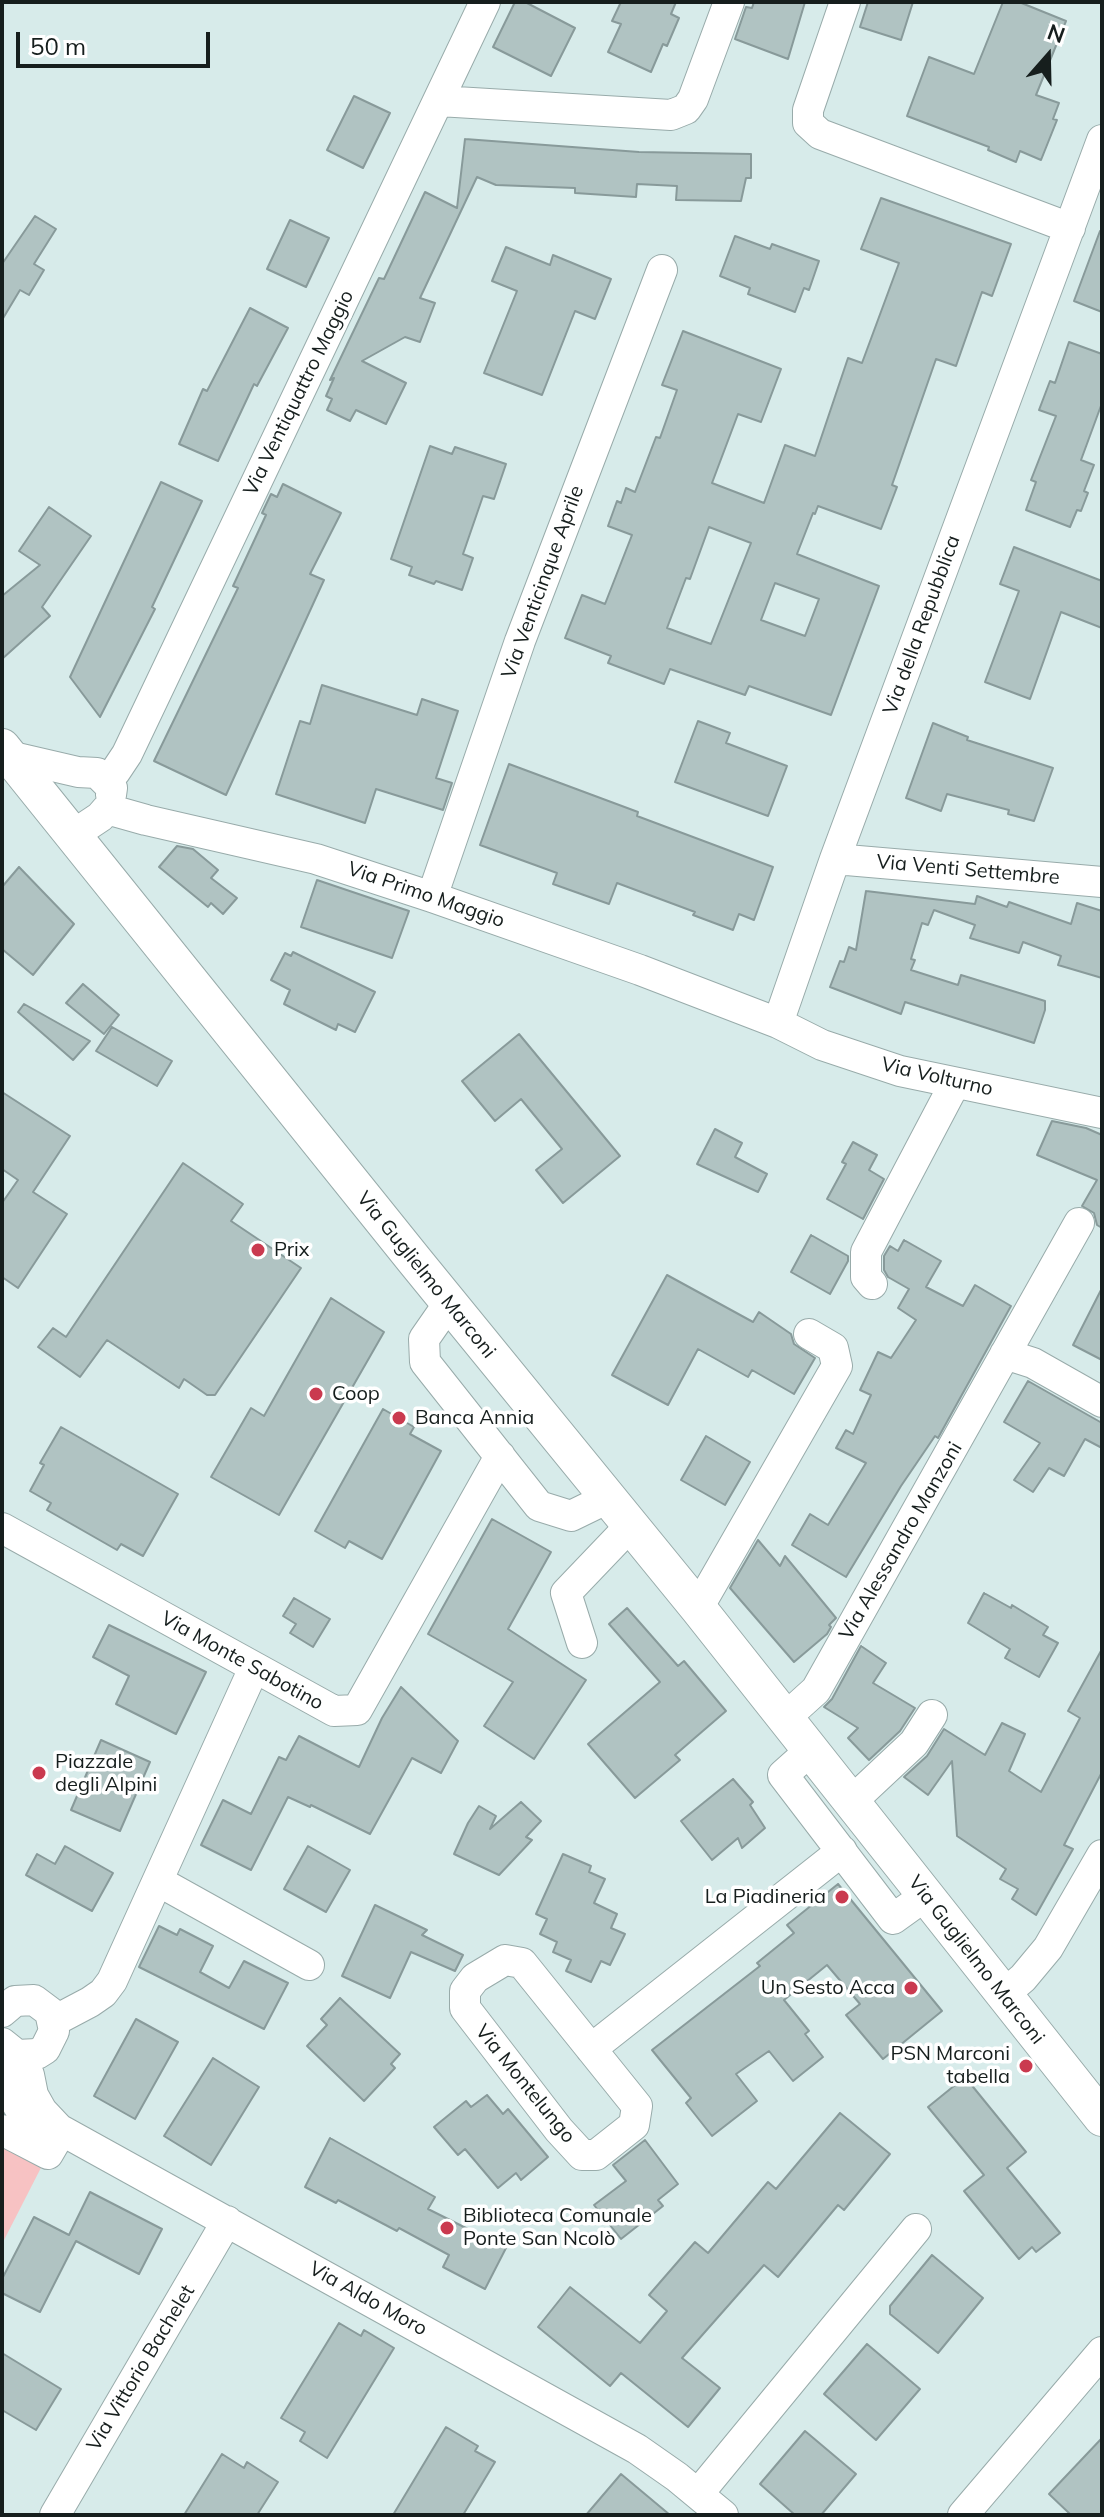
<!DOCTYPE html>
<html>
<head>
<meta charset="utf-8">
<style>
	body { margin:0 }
	#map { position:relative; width:1104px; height:2517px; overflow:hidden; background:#d7ebea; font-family:Mulish,sans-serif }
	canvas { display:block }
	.frame { position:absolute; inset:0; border:4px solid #161e1d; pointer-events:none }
	.north { position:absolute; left:1008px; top:16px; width:80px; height:80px; -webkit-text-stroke:6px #fff; paint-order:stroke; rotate:20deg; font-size:22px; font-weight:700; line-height:32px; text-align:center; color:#161e1d }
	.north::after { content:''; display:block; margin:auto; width:28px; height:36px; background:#161e1d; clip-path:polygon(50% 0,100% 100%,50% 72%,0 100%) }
	.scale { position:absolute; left:16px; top:32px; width:194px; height:36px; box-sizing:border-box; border:4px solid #161e1d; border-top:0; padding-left:10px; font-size:24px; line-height:28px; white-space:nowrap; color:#161e1d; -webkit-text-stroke:6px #fff; paint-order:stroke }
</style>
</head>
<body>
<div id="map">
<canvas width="1104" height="2517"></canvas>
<div class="frame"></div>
<div class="north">N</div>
<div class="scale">50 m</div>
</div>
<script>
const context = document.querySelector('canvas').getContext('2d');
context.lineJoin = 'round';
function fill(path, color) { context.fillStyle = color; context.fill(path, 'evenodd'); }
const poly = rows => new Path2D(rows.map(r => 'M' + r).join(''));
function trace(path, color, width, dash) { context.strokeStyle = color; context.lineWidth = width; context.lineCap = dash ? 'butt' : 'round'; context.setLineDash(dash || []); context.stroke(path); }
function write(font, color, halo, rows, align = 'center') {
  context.font = font + ' Mulish,sans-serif'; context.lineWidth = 7; context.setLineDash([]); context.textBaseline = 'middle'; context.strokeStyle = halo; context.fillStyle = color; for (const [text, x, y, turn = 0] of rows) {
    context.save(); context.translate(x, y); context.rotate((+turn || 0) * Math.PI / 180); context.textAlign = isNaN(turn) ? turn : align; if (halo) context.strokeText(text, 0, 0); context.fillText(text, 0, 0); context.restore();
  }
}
const green = poly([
	[2,2130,48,2154,2,2244]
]);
const building = poly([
	[515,2,525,2,575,28,551,76,493,47,515,2],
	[621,2,676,2,671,14,679,18,667,46,663,44,651,72,608,52,621,24,612,21,621,2],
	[754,2,805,2,788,59,735,39,746,7,752,8,754,2],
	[868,2,913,2,901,40,860,27,868,2],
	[1003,2,1019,2,1066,21,1036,95,1059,103,1053,119,1057,120,1041,160,1020,151,1016,162,988,150,989,147,907,116,929,57,974,74,1003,2],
	[354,96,390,113,363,168,327,150,354,96],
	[465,139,639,152,751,154,751,178,746,178,741,201,676,200,677,186,637,184,636,197,575,193,575,188,496,185,477,177,420,298,435,303,420,342,405,337,362,361,406,383,386,424,356,410,350,421,327,410,332,399,326,396,334,378,330,380,379,278,384,279,425,192,457,208,465,139],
	[881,198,1011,244,992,296,982,292,956,366,936,359,892,485,897,487,881,529,818,506,815,514,813,513,797,554,879,586,831,715,749,686,745,695,670,669,664,684,608,663,611,656,565,638,582,595,605,604,632,535,608,526,617,501,621,503,626,488,635,492,656,437,660,438,677,390,662,385,683,331,781,369,761,422,738,414,712,483,764,503,785,445,815,456,848,358,862,363,899,263,861,249,881,198],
	[709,527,751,543,711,644,667,628,686,578,690,579,709,527],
	[775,583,819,599,805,636,761,620,775,583],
	[35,216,56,229,34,264,44,270,29,295,20,290,2,320,2,264,35,216],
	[290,220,329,238,306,287,267,269,290,220],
	[1100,231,1102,232,1102,312,1074,301,1100,231],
	[735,236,770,249,772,244,819,261,809,290,804,288,795,312,748,294,750,288,720,276,735,236],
	[506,247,550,265,553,255,611,279,595,319,575,311,542,395,484,373,517,291,492,281,506,247],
	[250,308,288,328,257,386,254,384,218,461,179,444,203,389,207,391,250,308],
	[1069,342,1102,354,1102,403,1081,460,1094,465,1084,491,1088,493,1081,511,1077,510,1070,527,1026,510,1036,482,1031,480,1056,416,1039,410,1050,381,1055,383,1069,342],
	[430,446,452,454,455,447,506,464,494,499,483,496,463,554,473,558,462,590,436,581,434,584,409,575,412,567,391,559,430,446],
	[161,482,202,501,152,607,155,609,100,717,70,677,161,482],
	[283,484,341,513,310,574,324,580,226,795,154,761,238,588,233,586,266,515,262,513,271,494,277,497,283,484],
	[49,507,91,536,42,607,50,616,2,659,2,596,40,565,19,551,49,507],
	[1014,547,1102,581,1102,628,1061,612,1030,699,985,682,1019,591,1000,584,1014,547],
	[322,685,417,715,422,699,458,711,436,778,452,783,443,810,376,789,365,823,276,794,300,721,310,724,322,685],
	[698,721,730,733,726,743,787,766,768,816,675,782,698,721],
	[933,723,968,737,967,740,1053,768,1034,821,1008,814,1009,810,947,794,941,811,906,798,933,723],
	[509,764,638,812,637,816,773,867,754,920,739,914,733,930,693,915,695,912,617,883,609,904,553,884,557,873,480,845,509,764],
	[177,846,193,849,218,870,211,878,237,898,223,914,211,903,208,907,159,867,177,846],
	[19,867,74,924,33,975,2,949,2,887,19,867],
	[317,880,409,911,392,958,301,927,317,880],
	[866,891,975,904,977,896,1007,907,1009,902,1071,924,1077,903,1102,911,1102,978,1058,965,1061,956,1023,942,1019,953,970,938,975,925,934,910,928,925,922,923,911,959,915,960,911,970,958,985,961,975,1045,1001,1045,1010,1034,1043,905,1002,901,1014,830,987,840,961,844,962,849,947,856,950,866,891],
	[293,952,375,992,355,1032,338,1024,336,1030,284,1004,290,990,271,980,285,953,291,956,293,952],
	[83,984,119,1015,104,1034,66,1003,83,984],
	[24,1004,90,1041,73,1060,18,1012,24,1004],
	[112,1027,172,1061,157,1086,96,1051,112,1027],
	[519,1034,620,1156,563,1203,536,1170,562,1149,521,1099,495,1121,462,1081,519,1034],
	[2,1092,70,1136,33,1192,67,1214,18,1288,2,1277,2,1203,18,1180,2,1169,2,1092],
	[1052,1121,1086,1128,1102,1135,1102,1228,1097,1225,1094,1213,1082,1206,1097,1180,1037,1155,1052,1121],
	[715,1129,742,1143,735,1157,767,1174,758,1192,697,1164,715,1129],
	[853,1142,877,1155,869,1170,884,1179,863,1219,827,1199,846,1164,842,1162,853,1142],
	[183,1163,243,1204,231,1221,301,1268,215,1395,207,1395,184,1379,179,1388,107,1340,80,1377,38,1347,53,1328,66,1337,183,1163],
	[811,1235,848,1256,848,1261,830,1294,791,1272,811,1235],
	[904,1240,941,1261,926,1287,963,1306,975,1285,1011,1306,938,1438,935,1436,901,1486,846,1577,792,1545,810,1514,828,1525,866,1463,836,1448,846,1430,853,1434,871,1395,860,1390,878,1352,891,1358,916,1320,898,1308,909,1289,888,1277,884,1270,884,1256,890,1246,898,1251,904,1240],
	[667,1275,753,1322,759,1312,791,1334,794,1344,815,1358,794,1394,752,1370,748,1377,698,1349,668,1405,612,1375,667,1275],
	[1102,1288,1102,1360,1073,1345,1102,1288],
	[331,1298,384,1332,279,1515,211,1477,251,1408,264,1416,331,1298],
	[1028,1381,1102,1423,1102,1448,1085,1439,1064,1476,1049,1468,1033,1492,1014,1480,1040,1443,1004,1422,1028,1381],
	[383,1409,414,1427,410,1434,441,1451,382,1559,349,1541,345,1548,315,1531,383,1409],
	[61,1427,178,1494,143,1556,121,1544,117,1550,47,1510,51,1503,30,1491,44,1465,40,1463,61,1427],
	[706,1436,750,1462,725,1505,681,1480,706,1436],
	[492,1519,551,1552,508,1629,586,1680,534,1759,484,1726,513,1682,428,1634,492,1519],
	[758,1540,780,1566,785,1556,836,1618,829,1625,831,1627,827,1634,794,1662,730,1588,758,1540],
	[984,1593,1011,1608,1012,1605,1048,1627,1043,1635,1058,1643,1039,1677,1005,1658,1010,1649,968,1623,984,1593],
	[294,1598,330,1619,313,1647,290,1633,296,1624,283,1616,294,1598],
	[627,1608,678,1666,684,1661,726,1711,675,1755,680,1760,635,1798,588,1744,660,1682,609,1624,627,1608],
	[109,1625,206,1672,176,1734,116,1704,129,1676,93,1657,109,1625],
	[861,1646,886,1663,873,1683,915,1708,900,1731,869,1760,848,1738,858,1728,824,1707,832,1699,861,1646],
	[1102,1649,1102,1772,1064,1845,1073,1849,1036,1915,1012,1899,1018,1889,1000,1879,1006,1869,957,1836,952,1761,928,1795,904,1777,927,1756,944,1729,985,1755,1002,1723,1025,1734,1009,1771,1041,1792,1080,1718,1068,1711,1102,1649],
	[401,1687,458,1741,441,1773,412,1758,370,1834,311,1805,310,1807,288,1797,251,1870,201,1845,223,1800,251,1814,279,1757,286,1760,299,1736,359,1767,382,1718,401,1687],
	[101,1740,150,1762,120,1831,71,1810,101,1740],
	[733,1779,753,1802,750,1805,765,1828,742,1848,738,1838,712,1860,681,1821,733,1779],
	[521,1802,541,1821,526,1837,532,1840,499,1875,454,1854,468,1823,479,1806,496,1816,490,1829,521,1802],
	[65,1846,113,1873,92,1911,26,1875,37,1854,55,1864,65,1846],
	[308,1846,350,1870,326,1912,284,1889,308,1846],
	[563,1854,591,1866,589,1872,605,1879,594,1903,617,1914,611,1928,625,1934,610,1965,601,1961,591,1982,566,1971,571,1960,553,1952,557,1942,540,1934,547,1919,536,1914,563,1854],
	[838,1884,942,2011,883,2059,846,2015,860,2004,827,1965,784,2000,809,2031,805,2034,823,2057,793,2081,769,2051,736,2074,757,2101,712,2136,686,2103,691,2098,652,2050,760,1966,757,1963,794,1933,787,1925,838,1884],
	[375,1905,427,1930,422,1935,463,1955,455,1971,411,1952,390,1998,342,1976,375,1905],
	[159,1926,177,1935,180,1929,213,1946,200,1972,229,1988,244,1961,288,1983,264,2029,139,1967,159,1926],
	[340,1998,400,2054,391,2064,395,2068,364,2101,307,2046,327,2025,321,2019,340,1998],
	[136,2019,178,2042,135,2119,94,2096,136,2019],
	[213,2058,259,2087,211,2165,164,2136,213,2058],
	[965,2077,1026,2152,1007,2168,1060,2233,1036,2252,1032,2247,1019,2259,964,2191,984,2175,928,2107,965,2077],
	[487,2095,503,2114,508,2109,548,2157,521,2180,516,2173,498,2188,465,2149,458,2155,434,2127,466,2101,471,2107,487,2095],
	[840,2113,890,2154,844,2210,838,2205,778,2277,764,2265,682,2358,720,2388,688,2427,621,2373,610,2386,538,2327,570,2287,640,2343,667,2311,649,2295,695,2242,708,2253,768,2182,776,2189,840,2113],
	[330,2138,435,2197,428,2209,506,2248,485,2289,443,2267,449,2255,399,2228,397,2231,338,2200,336,2203,305,2187,330,2138],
	[645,2140,678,2184,658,2200,663,2206,621,2239,594,2205,626,2181,613,2165,645,2140],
	[90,2192,162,2229,139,2274,76,2241,40,2312,2,2293,2,2279,34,2217,69,2235,90,2192],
	[932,2255,983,2298,938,2353,890,2314,890,2306,932,2255],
	[339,2323,361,2336,364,2330,394,2348,327,2458,300,2441,305,2432,281,2418,339,2323],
	[867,2344,920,2389,876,2440,824,2394,867,2344],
	[2,2353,61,2389,36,2430,2,2410,2,2353],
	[446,2427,478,2446,475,2451,495,2462,463,2515,393,2515,446,2427],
	[805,2431,856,2474,821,2515,795,2515,760,2484,805,2431],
	[1102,2438,1102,2515,1071,2515,1049,2494,1102,2438],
	[222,2454,244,2468,247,2462,278,2482,257,2515,184,2515,222,2454],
	[621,2474,670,2515,586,2515,621,2474]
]);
const minor = poly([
	[845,2,808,110,808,123,820,134,1070,228],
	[439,101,671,115,686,109,693,99,729,2],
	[9,756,78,772,97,773,112,788,111,795],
	[105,778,115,772,127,754,485,2],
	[73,835,100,817,107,809,146,820,316,859,432,897,640,970,778,1023,822,1045,900,1071,1102,1113],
	[835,859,1102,882],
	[432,897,520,641,662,270],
	[778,1023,835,859,1102,140],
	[872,1284,866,1277,866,1252,955,1083],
	[449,1303,424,1339,425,1362,539,1506,571,1516,608,1498],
	[1005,1354,1033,1363,1102,1402],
	[2,1528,334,1711,357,1710,500,1456],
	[698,1608,837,1366,833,1348,809,1334],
	[582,1643,566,1593,630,1526],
	[785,1718,816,1690,1079,1223],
	[811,1750,783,1775,893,1919,925,1896],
	[851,1802,914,1743,932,1715],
	[158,1881,309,1965],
	[505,1960,522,1963,637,2106,634,2125,596,2155,582,2155,559,2130,465,2008,465,1991,475,1978,505,1960],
	[1003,1995,1023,1978,1048,1948,1102,1855],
	[2,2012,15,2001,34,2000,50,2012,54,2031,45,2049,37,2054,17,2055,2,2043],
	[54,2021,90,2002,103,1993,112,1981,254,1668],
	[591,2049,842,1851],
	[2,2060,14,2099,23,2114,36,2130,55,2142,48,2154,2,2130],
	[29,2075,33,2095,42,2111,59,2129,637,2449,677,2477,723,2515],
	[698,2494,916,2229],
	[55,2515,227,2221],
	[963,2515,1102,2352]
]);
const major = poly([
	[2,747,415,1261,698,1608,1102,2118]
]);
const markers = [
	[258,1250,8,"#ca3a4f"],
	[316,1394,8,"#ca3a4f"],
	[399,1418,8,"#ca3a4f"],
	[39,1773,8,"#ca3a4f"],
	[842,1897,8,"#ca3a4f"],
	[911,1988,8,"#ca3a4f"],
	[1026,2066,8,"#ca3a4f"],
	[447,2228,8,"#ca3a4f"]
];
const streetNames = [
	["Via Ventiquattro Maggio",299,393,-64],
	["Via Venticinque Aprile",543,582,-70],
	["Via della Repubblica",922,625,-70],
	["Via Venti Settembre",968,870,5],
	["Via Primo Maggio",426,895,19],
	["Via Volturno",937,1077,13],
	["Via Guglielmo Marconi",426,1275,51],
	["Via Alessandro Manzoni",901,1541,-60],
	["Via Monte Sabotino",242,1661,29],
	["Via Guglielmo Marconi",976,1960,52],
	["Via Montelungo",525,2084,51],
	["Via Aldo Moro",368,2299,29],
	["Via Vittorio Bachelet",141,2368,-59]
];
const poiNames = [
	["Prix",274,1250],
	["Coop",332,1394],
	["Banca Annia",415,1418],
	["Piazzale",55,1762],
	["degli Alpini",55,1785],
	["La Piadineria",826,1897,"right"],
	["Un Sesto Acca",895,1988,"right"],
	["PSN Marconi",1010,2054,"right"],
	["tabella",1010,2077,"right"],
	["Biblioteca Comunale",463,2216],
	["Ponte San Ncolò",463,2239]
];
fill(green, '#f7c2c3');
fill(building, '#b0c3c2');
trace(building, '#889a9a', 2);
trace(minor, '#98abaa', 32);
trace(major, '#98abaa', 38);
trace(minor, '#fff', 30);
trace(major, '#fff', 36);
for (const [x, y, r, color] of markers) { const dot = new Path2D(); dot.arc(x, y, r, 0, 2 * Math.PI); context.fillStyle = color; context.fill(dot); trace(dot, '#fff', 3); }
write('20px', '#161e1d', '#fff', streetNames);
write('20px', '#161e1d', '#fff', poiNames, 'left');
</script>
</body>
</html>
